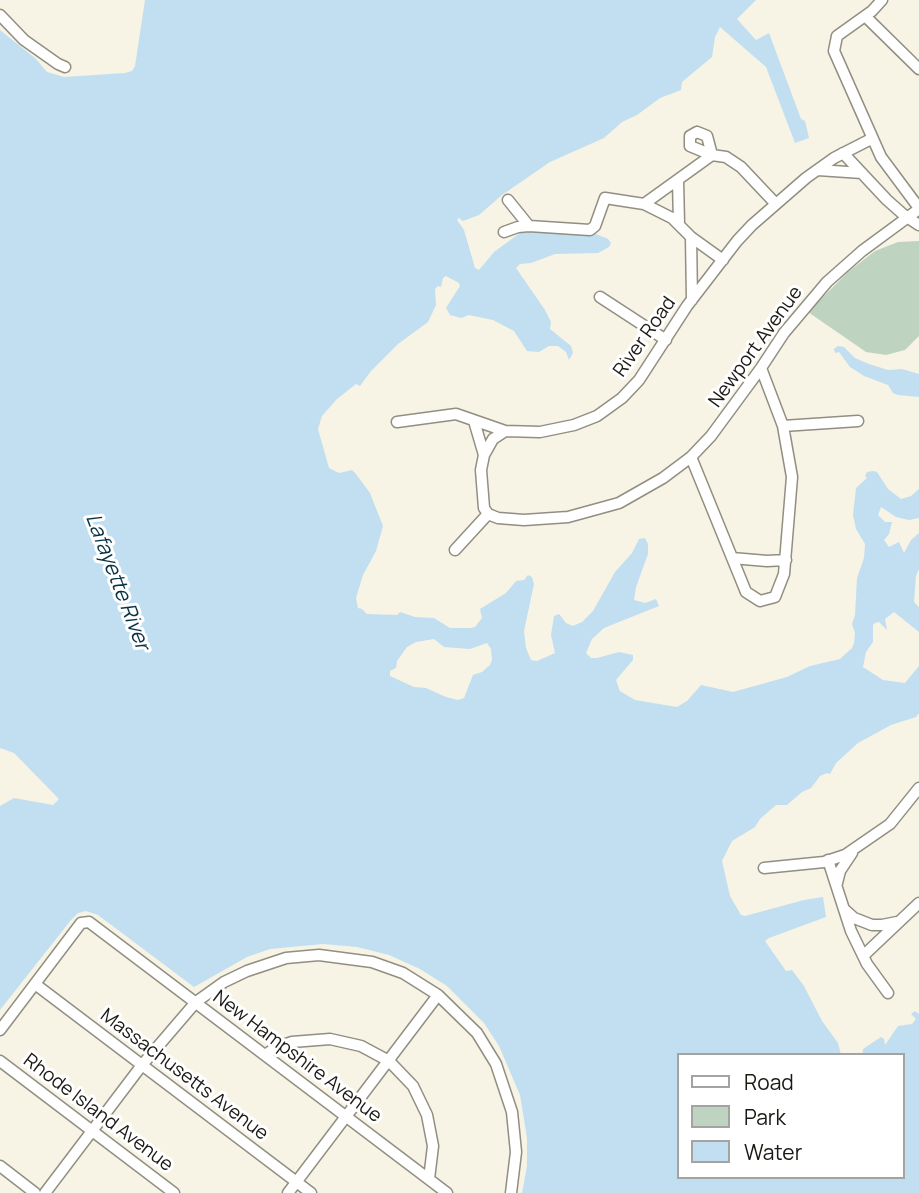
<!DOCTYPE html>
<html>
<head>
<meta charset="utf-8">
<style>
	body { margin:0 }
	#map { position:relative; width:919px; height:1193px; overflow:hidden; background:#f7f3e5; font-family:Manrope,sans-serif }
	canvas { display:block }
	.legend { position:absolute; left:677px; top:1053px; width:228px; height:126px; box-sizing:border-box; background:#fff; border:2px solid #a3a3a1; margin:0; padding:9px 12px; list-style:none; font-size:21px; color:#1a1914 }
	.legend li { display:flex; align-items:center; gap:14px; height:35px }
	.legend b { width:35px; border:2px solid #a3a3a1 }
</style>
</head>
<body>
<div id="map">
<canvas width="919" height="1193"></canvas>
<ul class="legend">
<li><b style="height:9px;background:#fff"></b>Road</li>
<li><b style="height:19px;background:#bfd4c0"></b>Park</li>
<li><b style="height:19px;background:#c1dff1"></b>Water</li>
</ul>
</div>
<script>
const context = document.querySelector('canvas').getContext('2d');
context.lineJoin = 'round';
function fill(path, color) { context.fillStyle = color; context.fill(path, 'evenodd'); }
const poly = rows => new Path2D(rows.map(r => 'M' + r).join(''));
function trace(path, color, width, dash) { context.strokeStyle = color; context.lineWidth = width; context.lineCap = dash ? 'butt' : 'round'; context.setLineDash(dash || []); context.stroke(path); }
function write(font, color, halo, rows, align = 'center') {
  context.font = font + ' Manrope,sans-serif'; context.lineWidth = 6; context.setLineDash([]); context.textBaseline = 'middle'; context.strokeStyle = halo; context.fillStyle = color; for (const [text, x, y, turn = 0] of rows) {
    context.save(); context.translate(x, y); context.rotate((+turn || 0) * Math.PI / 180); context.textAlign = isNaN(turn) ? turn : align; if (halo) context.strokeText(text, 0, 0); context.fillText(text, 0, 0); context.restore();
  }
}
const green = poly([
	[919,241,919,336,905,350,886,355,866,352,808,312,848,272,875,251,898,242]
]);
const water = poly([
	[145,0,756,0,737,19,756,40,769,33,801,119,805,121,809,138,795,143,766,67,720,27,715,37,712,57,682,82,681,90,660,98,637,115,622,122,604,138,550,162,502,195,479,215,463,221,459,218,457,220,464,230,475,268,479,270,494,252,524,230,596,234,608,239,611,243,609,247,598,253,555,254,531,263,520,264,516,268,545,310,551,322,550,329,571,346,573,353,569,360,566,352,558,346,549,346,539,352,527,351,514,331,493,320,469,315,461,318,450,315,446,308,460,286,459,283,446,276,443,278,441,287,438,286,435,289,436,305,428,322,398,344,371,371,360,386,356,384,337,399,322,416,318,429,329,468,339,473,352,470,356,474,370,493,383,526,376,551,363,575,356,598,358,608,362,609,367,614,397,615,400,612,415,617,434,618,450,628,471,628,475,627,482,618,480,609,506,593,516,581,524,580,528,575,532,577,534,584,524,631,526,648,531,660,537,661,555,653,551,635,554,616,559,614,566,623,573,626,582,622,593,611,615,572,632,553,639,539,645,538,648,544,648,554,636,587,634,600,645,603,656,599,659,606,604,628,592,639,586,653,591,658,597,658,619,652,633,655,633,660,616,680,620,691,635,700,677,707,687,701,701,685,733,692,787,677,810,666,840,659,852,648,854,643,855,633,852,624,855,615,857,578,864,558,865,544,856,529,853,515,856,488,867,478,865,476,867,472,873,471,877,472,888,489,901,499,911,496,919,489,919,518,909,520,896,517,881,507,878,515,885,522,892,522,889,534,884,540,889,547,899,542,904,553,911,540,919,533,919,569,916,576,914,602,919,607,919,632,894,612,885,619,887,630,879,622,875,623,873,625,873,642,866,652,863,667,883,680,905,683,919,666,919,713,916,717,891,725,858,743,836,763,830,774,827,773,820,776,811,788,802,792,787,805,776,805,760,819,755,827,732,841,722,861,730,896,741,915,745,916,804,900,823,897,826,917,769,938,765,941,786,971,792,970,804,986,822,1021,838,1043,841,1055,679,1055,679,1177,903,1177,903,1055,862,1055,863,1049,881,1037,884,1039,885,1045,898,1026,912,1024,916,1019,911,1014,915,1011,919,1014,919,1193,522,1193,527,1166,527,1138,520,1095,499,1046,484,1023,447,986,420,969,389,955,357,947,323,944,270,949,247,957,194,987,98,915,86,911,78,913,71,920,0,1010,0,806,14,798,53,805,59,799,14,753,0,748,0,30,36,59,47,72,64,77,125,73,132,71,135,66],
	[434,639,444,647,470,649,487,643,491,649,492,660,490,665,482,672,473,675,464,698,458,700,446,697,426,688,414,687,390,676,390,671,396,668,397,661,407,647,416,642],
	[838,346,844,347,855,358,869,364,888,370,902,369,919,374,919,397,898,395,893,393,888,385,864,376,850,367,839,352,835,353,834,349]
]);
const minor = poly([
	[882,0,872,11,837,36,834,51,881,157,919,208],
	[0,15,24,40,58,64,65,67],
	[865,16,919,69],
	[697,132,707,136,712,155,690,146,690,136,697,132],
	[843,153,887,200,904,215,919,225],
	[818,170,862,173],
	[678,180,679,224],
	[508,200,529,226,590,230,595,226,605,198,644,204,712,155,726,157,741,167,775,203],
	[644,204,672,218,691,237,692,300],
	[504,232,518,227,529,226],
	[691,237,723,260],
	[600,297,666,340],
	[474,421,484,455,481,470,484,508,488,514],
	[397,422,456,414,505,431,540,432,574,425,597,416,622,398,639,380,687,306,737,241,752,225,806,178,834,158,871,139],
	[783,426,858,421],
	[484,455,493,439,505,431],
	[691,457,746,592,760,601,775,597,784,574,792,477,783,426,761,368],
	[488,514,498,518,524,520,568,517,619,503,663,478,691,457,711,436,761,368,784,333,827,282,862,251,919,209],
	[455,550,488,514],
	[732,558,767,561,786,560],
	[828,860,851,931,867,964,888,993],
	[764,868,824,862,845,855,890,824,919,788],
	[837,883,840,871,852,853],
	[844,909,854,918,872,925,882,925,897,922],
	[863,956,919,903],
	[35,984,311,1193],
	[0,1030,81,923,89,922,447,1193],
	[265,1055,275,1048,292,1042,330,1039,361,1046,389,1061,413,1086,427,1115,433,1146,429,1179],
	[0,1061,174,1193],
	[0,1166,35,1193],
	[45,1193,142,1065,196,1002,224,982,247,971,286,958,319,955,372,962,403,973,438,995,477,1033,496,1064,512,1112,516,1152,511,1193],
	[288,1193,438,995]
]);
const streetNames = [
	["River Road",645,337,-55],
	["Newport Avenue",756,347,-54],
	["New Hampshire Avenue",297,1057,37],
	["Massachusetts Avenue",184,1075,37],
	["Rhode Island Avenue",98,1113,37]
];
const waterNames = [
	["Lafayette River",117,582,69]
];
fill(green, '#bfd4c0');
fill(water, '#c1dff1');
trace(minor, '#918e82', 13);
trace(minor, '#fff', 10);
write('19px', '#1a1914', '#fff', streetNames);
write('italic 21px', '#093145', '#fff', waterNames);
</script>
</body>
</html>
